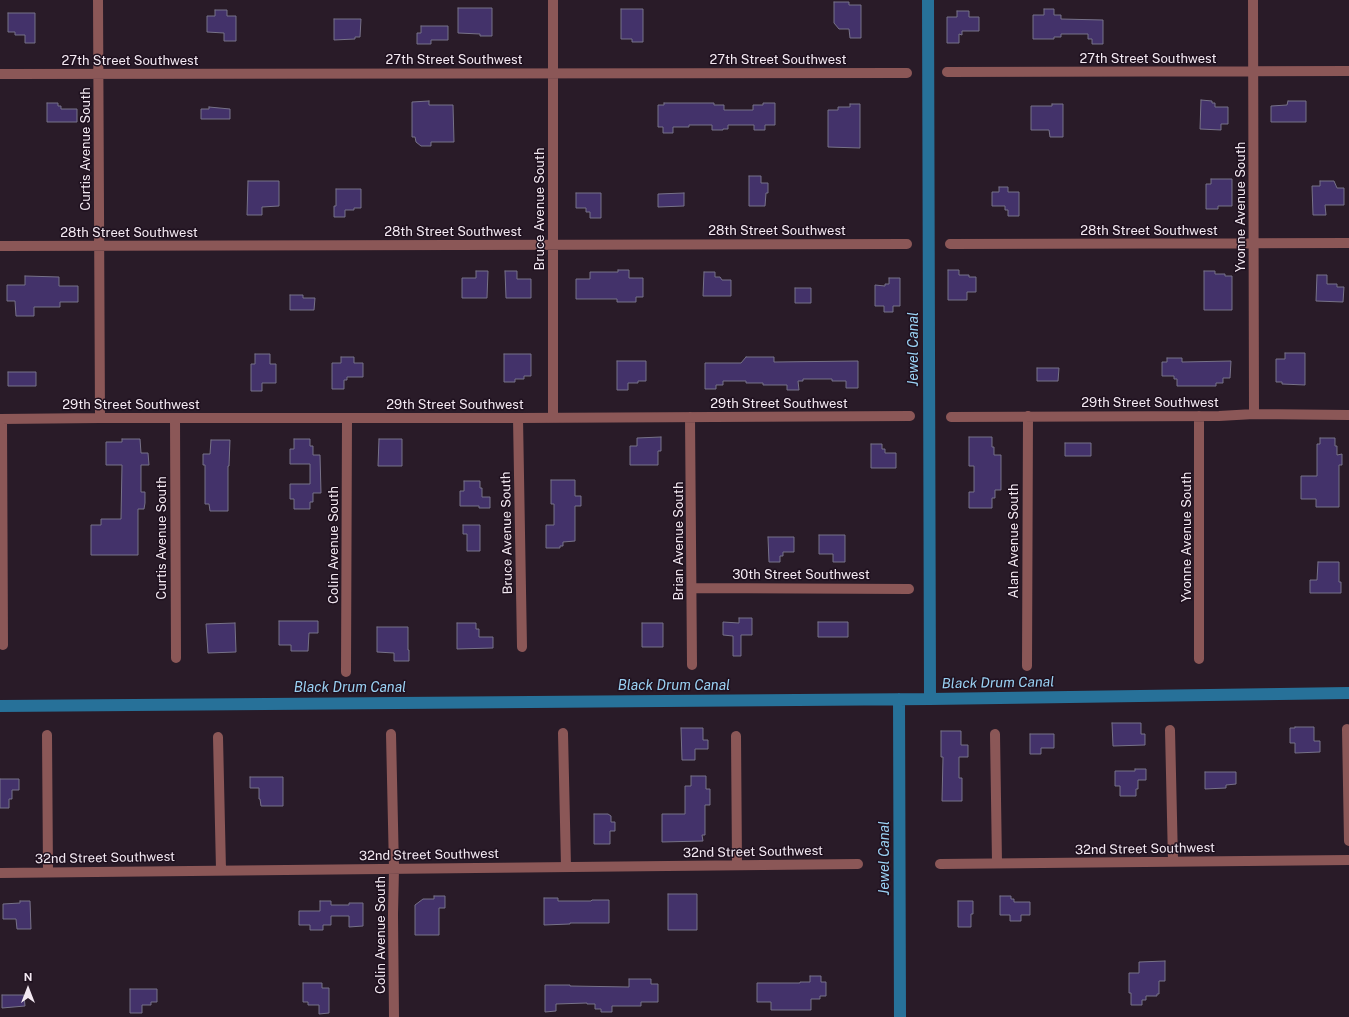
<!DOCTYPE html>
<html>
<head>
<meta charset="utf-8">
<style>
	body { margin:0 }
	#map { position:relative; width:1349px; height:1017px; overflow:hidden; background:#291b28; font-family:"Public Sans",sans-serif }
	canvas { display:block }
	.north { position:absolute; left:8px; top:969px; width:40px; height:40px; -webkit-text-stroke:3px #1f111f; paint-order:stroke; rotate:0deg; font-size:11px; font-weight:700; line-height:16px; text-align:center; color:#f3e9f2 }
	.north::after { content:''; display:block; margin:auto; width:14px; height:18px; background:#f3e9f2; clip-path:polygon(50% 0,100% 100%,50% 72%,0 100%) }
</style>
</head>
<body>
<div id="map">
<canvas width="1349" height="1017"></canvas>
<div class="north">N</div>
</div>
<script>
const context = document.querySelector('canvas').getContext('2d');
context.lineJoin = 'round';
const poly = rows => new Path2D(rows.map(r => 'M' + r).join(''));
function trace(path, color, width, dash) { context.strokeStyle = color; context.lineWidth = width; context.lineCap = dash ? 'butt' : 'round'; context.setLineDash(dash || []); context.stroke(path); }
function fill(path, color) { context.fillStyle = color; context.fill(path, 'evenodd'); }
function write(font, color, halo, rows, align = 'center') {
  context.font = font + ' "Public Sans",sans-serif'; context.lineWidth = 3; context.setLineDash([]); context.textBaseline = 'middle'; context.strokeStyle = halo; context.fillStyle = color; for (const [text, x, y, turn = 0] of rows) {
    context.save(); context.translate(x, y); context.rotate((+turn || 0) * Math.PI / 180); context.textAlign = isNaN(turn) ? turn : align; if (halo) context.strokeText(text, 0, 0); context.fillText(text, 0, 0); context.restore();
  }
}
const canal = poly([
	[928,0,930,699],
	[899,699,900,1017],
	[0,706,930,699,1349,693]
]);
const building = poly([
	[834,2,849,2,849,5,861,5,861,38,850,38,849,29,839,29,834,23,834,2],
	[458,8,492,8,492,36,480,36,480,34,458,33,458,8],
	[621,9,643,9,643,42,632,42,632,39,621,39,621,9],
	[1044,9,1054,9,1054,15,1061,15,1061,19,1103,20,1103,44,1092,44,1092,39,1088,39,1088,34,1061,34,1061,37,1054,37,1054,39,1033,39,1033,15,1044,15,1044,9],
	[215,10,227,10,227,16,236,16,236,41,224,41,224,33,207,32,207,16,215,16,215,10],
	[957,11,969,11,969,17,979,17,979,31,962,31,962,35,959,34,959,43,947,43,947,17,957,17,957,11],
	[8,13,35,13,35,43,25,43,25,35,15,35,15,32,8,32,8,13],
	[334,19,361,19,360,37,355,37,355,39,334,40,334,19],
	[421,26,448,26,448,40,431,40,431,44,417,44,417,33,421,33,421,26],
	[1201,100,1212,101,1212,103,1215,103,1215,107,1228,107,1228,124,1221,124,1221,130,1200,129,1201,100],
	[429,101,429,105,453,105,454,142,431,142,431,146,421,146,416,142,415,137,412,137,412,102,429,101],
	[1288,101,1306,101,1306,122,1271,122,1271,106,1287,105,1288,101],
	[47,103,58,103,58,106,61,106,61,109,77,109,77,122,47,122,47,103],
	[664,103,714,103,714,105,724,105,724,110,753,110,753,105,763,105,763,103,775,103,775,125,765,125,765,130,754,130,754,125,728,125,728,129,723,129,723,130,712,130,712,125,689,125,689,127,673,127,673,133,663,133,663,127,658,127,658,105,664,105,664,103],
	[850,104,860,104,860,148,828,147,828,110,838,110,838,107,850,107,850,104],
	[1052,104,1063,104,1063,137,1050,137,1049,130,1031,130,1031,106,1052,106,1052,104],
	[209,107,230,109,230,119,201,119,201,109,209,109,209,107],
	[749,176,761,176,761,183,768,183,768,193,766,193,765,206,749,206,749,176],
	[1211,179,1232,179,1232,206,1218,206,1218,209,1206,209,1206,184,1211,184,1211,179],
	[248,181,279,181,279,206,262,207,262,215,247,215,248,181],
	[1320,181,1334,181,1337,188,1344,188,1344,205,1325,205,1326,215,1313,215,1312,186,1320,186,1320,181],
	[999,187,1008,187,1008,192,1019,192,1019,216,1008,216,1008,210,1005,210,1005,206,992,206,992,192,999,192,999,187],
	[336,189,361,189,361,208,354,208,354,210,345,210,345,217,334,217,334,206,336,206,336,189],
	[576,193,601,193,601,218,590,218,590,212,586,212,586,208,576,208,576,193],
	[684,193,684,206,658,207,658,194,684,193],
	[618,270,629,270,629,278,643,278,643,297,636,297,636,302,617,302,617,299,576,299,576,279,590,279,590,272,618,272,618,270],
	[948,270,959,270,959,275,969,275,969,277,976,277,976,292,967,292,967,300,948,300,948,270],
	[476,271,488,271,487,298,462,298,462,278,476,278,476,271],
	[505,271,517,271,517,279,531,279,531,298,506,298,505,271],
	[1204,271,1215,271,1215,274,1225,274,1225,276,1232,276,1232,310,1204,310,1204,271],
	[704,272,715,272,715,277,720,277,722,280,731,280,731,296,703,296,704,272],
	[1317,275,1327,275,1327,284,1337,284,1337,287,1344,287,1343,302,1316,301,1317,275],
	[25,276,59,277,59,286,78,286,78,302,60,302,60,307,34,307,34,316,16,316,15,301,7,301,7,285,25,285,25,276],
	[889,278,900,278,900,306,893,306,893,312,884,312,884,306,875,306,875,285,885,286,885,284,889,284,889,278],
	[795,288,811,288,811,303,795,303,795,288],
	[290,295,303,295,303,298,315,298,314,310,290,310,290,295],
	[1285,353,1305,353,1305,385,1282,384,1282,382,1276,382,1276,359,1285,359,1285,353],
	[255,354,270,354,270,364,276,364,276,383,262,383,262,391,251,391,251,364,255,364,255,354],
	[504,354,531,354,531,376,524,376,524,379,515,379,515,382,504,382,504,354],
	[341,357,354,357,354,363,363,363,363,377,347,377,347,380,344,380,344,389,332,389,332,363,341,363,341,357],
	[746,357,774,357,774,362,858,361,858,388,846,388,846,381,832,381,832,379,803,379,803,381,798,381,799,390,787,390,787,385,763,385,763,383,746,383,746,381,723,381,723,385,716,385,716,389,705,389,705,363,741,363,746,357],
	[1167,358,1182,358,1182,362,1231,361,1230,378,1223,378,1223,383,1216,383,1216,386,1177,386,1177,379,1174,379,1174,376,1162,376,1162,362,1167,362,1167,358],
	[617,361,646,361,646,381,638,381,638,383,628,383,628,390,617,390,617,361],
	[1037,368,1059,368,1058,381,1037,381,1037,368],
	[8,372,36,372,36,386,8,386,8,372],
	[661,437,661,451,658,451,658,465,630,465,630,446,637,446,637,438,661,437],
	[969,437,992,437,992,447,994,447,994,455,1001,455,1001,490,995,490,995,498,992,498,992,508,969,508,969,492,974,492,974,466,969,466,969,437],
	[1320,438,1335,438,1335,446,1337,446,1337,455,1342,454,1342,465,1339,465,1339,507,1316,507,1316,499,1301,499,1301,476,1317,476,1317,444,1320,444,1320,438],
	[122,439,140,439,141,453,148,453,149,465,141,465,141,492,145,492,145,503,144,509,138,509,138,555,91,555,91,525,101,525,101,519,121,519,122,465,106,465,106,442,122,442,122,439],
	[294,439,310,439,310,446,313,446,313,455,320,455,321,493,313,493,313,502,310,502,310,509,294,509,294,499,290,499,290,484,310,484,310,464,290,464,290,449,294,449,294,439],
	[379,439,402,439,402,466,378,466,379,439],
	[211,440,230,440,229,466,228,466,228,511,210,511,209,504,205,504,205,465,203,465,203,454,210,454,211,440],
	[1065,443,1091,443,1091,456,1065,456,1065,443],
	[871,444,882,444,882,449,885,449,885,453,896,453,896,468,871,468,871,444],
	[551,480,575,480,575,496,581,496,581,506,575,506,575,541,563,542,563,546,560,546,560,548,546,548,546,525,554,525,554,504,551,504,551,480],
	[464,481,480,481,480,488,482,488,482,497,490,497,490,508,479,508,479,506,460,506,460,491,464,491,464,481],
	[463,525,480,525,480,551,467,551,467,534,463,534,463,525],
	[819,535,845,535,845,562,833,562,833,554,819,554,819,535],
	[768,537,794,537,794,552,783,552,783,556,780,556,780,562,769,562,768,537],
	[1318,562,1339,562,1339,582,1341,582,1341,593,1310,593,1310,580,1317,580,1318,562],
	[739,618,752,618,752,635,741,635,741,656,733,656,733,636,723,635,723,622,739,623,739,618],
	[279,621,318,621,318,633,309,633,308,651,291,651,291,645,279,645,279,621],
	[818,622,848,622,848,637,818,637,818,622],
	[235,623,236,652,208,653,206,624,235,623],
	[457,623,476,623,476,629,479,629,479,637,493,637,493,648,457,649,457,623],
	[642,623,663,623,663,647,642,647,642,623],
	[377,627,408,627,408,650,409,650,409,661,394,661,394,653,377,652,377,627],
	[1112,723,1141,723,1141,734,1145,734,1145,745,1113,746,1112,723],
	[1295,727,1314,727,1314,741,1320,741,1320,752,1295,753,1295,743,1290,743,1290,728,1295,728,1295,727],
	[681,728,703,728,703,740,708,740,708,749,695,749,695,760,682,760,681,728],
	[941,731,961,731,961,745,968,745,968,757,959,757,959,778,962,778,962,801,942,801,943,757,941,757,941,731],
	[1030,734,1054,734,1054,748,1041,748,1041,754,1030,754,1030,734],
	[1135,769,1146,769,1146,780,1138,780,1138,789,1136,789,1136,796,1120,796,1120,786,1115,786,1115,771,1135,771,1135,769],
	[1205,772,1236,772,1236,784,1226,785,1226,788,1205,789,1205,772],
	[691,776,706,776,706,789,710,789,710,805,705,805,705,835,702,835,703,841,662,842,662,814,685,814,685,786,691,786,691,776],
	[250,777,283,777,283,806,261,806,260,799,259,799,259,788,250,788,250,777],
	[0,779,19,779,19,790,12,790,12,799,9,799,9,808,0,808,0,779],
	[594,814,608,814,611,816,611,822,615,822,615,831,610,831,610,844,594,844,594,814],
	[668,894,697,894,697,930,668,930,668,894],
	[434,896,445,896,445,908,439,908,439,935,415,935,415,905,423,899,434,899,434,896],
	[1000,896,1011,896,1011,899,1014,899,1014,902,1030,902,1030,915,1021,915,1021,921,1010,921,1010,915,1000,915,1000,896],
	[544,898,558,898,558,901,591,901,592,900,609,900,609,923,570,923,570,924,544,925,544,898],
	[20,901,30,901,31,929,17,929,16,919,3,919,3,904,20,903,20,901],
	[320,901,331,901,331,905,349,905,349,903,363,903,363,926,349,927,349,916,331,916,331,925,323,925,323,930,310,930,310,925,299,925,299,911,320,911,320,901],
	[958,901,973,901,973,914,971,914,971,927,958,927,958,901],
	[1165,961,1165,981,1159,981,1159,994,1157,994,1157,996,1146,996,1146,1000,1142,1000,1142,1005,1131,1005,1131,993,1129,993,1129,973,1139,973,1139,962,1165,961],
	[810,976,821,976,821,982,826,982,826,996,820,996,820,999,811,999,811,1010,771,1010,771,1002,757,1002,757,983,800,983,800,982,810,982,810,976],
	[629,979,651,979,651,984,658,984,658,1002,641,1002,641,1006,612,1006,612,1012,601,1012,601,1009,595,1009,595,1004,587,1004,587,1003,556,1004,556,1011,545,1012,545,985,570,985,570,986,629,987,629,979],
	[303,983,322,983,322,988,329,988,329,1013,319,1014,319,1005,308,1005,308,1002,303,1002,303,983],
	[130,989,157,989,157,1002,151,1002,151,1005,142,1005,142,1013,130,1013,130,989],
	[2,995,24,995,25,1006,2,1008,2,995]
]);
const minor = poly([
	[98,0,100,418],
	[553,0,553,418],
	[1253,0,1254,414],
	[947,72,1349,71],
	[0,74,907,73],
	[950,244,1349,243],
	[0,246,907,244],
	[690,417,692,665],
	[951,417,1219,416,1254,414,1349,415],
	[175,418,176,658],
	[518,418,522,647],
	[0,419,100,418,518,418,910,416],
	[2,419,3,645],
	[692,588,909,589],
	[1199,659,1199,416],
	[1027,666,1028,416],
	[346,672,347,418],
	[1347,729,1349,841],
	[1170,730,1173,861],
	[563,733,566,867],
	[391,734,394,869,393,914,394,1017],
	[995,734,997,863],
	[47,735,48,872],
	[736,736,737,865],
	[218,737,221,870],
	[940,864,1349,860],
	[0,873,858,864]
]);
const streetNames = [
	["27th Street Southwest",1148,59],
	["27th Street Southwest",454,60],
	["27th Street Southwest",778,60],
	["27th Street Southwest",130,61],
	["Curtis Avenue South",86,149,-90],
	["Yvonne Avenue South",1241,207,-90],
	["Bruce Avenue South",540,209,-90],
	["28th Street Southwest",777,231],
	["28th Street Southwest",1149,231],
	["28th Street Southwest",453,232],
	["28th Street Southwest",129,233],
	["29th Street Southwest",1150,403],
	["29th Street Southwest",779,404],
	["29th Street Southwest",131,405],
	["29th Street Southwest",455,405],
	["Bruce Avenue South",507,533,-91],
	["Yvonne Avenue South",1187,537,-90],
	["Curtis Avenue South",162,538,-90],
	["Brian Avenue South",679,541,-90],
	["Alan Avenue South",1014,541,-90],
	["Colin Avenue South",334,545,-90],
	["30th Street Southwest",801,575],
	["32nd Street Southwest",1145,849,-1],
	["32nd Street Southwest",753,852,-1],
	["32nd Street Southwest",429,855,-1],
	["32nd Street Southwest",105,858,-1],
	["Colin Avenue South",381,935,-90]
];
const waterNames = [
	["Jewel Canal",914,349,-90],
	["Black Drum Canal",998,683,-1],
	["Black Drum Canal",674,686],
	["Black Drum Canal",350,688],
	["Jewel Canal",885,858,-90]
];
trace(canal, '#277199', 12);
fill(building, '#43326a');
trace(building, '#777288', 1);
trace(minor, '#8b5757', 10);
write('13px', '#f3e9f2', '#1f111f', streetNames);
write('italic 14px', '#9ad1f3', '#1f111f', waterNames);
</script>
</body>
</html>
